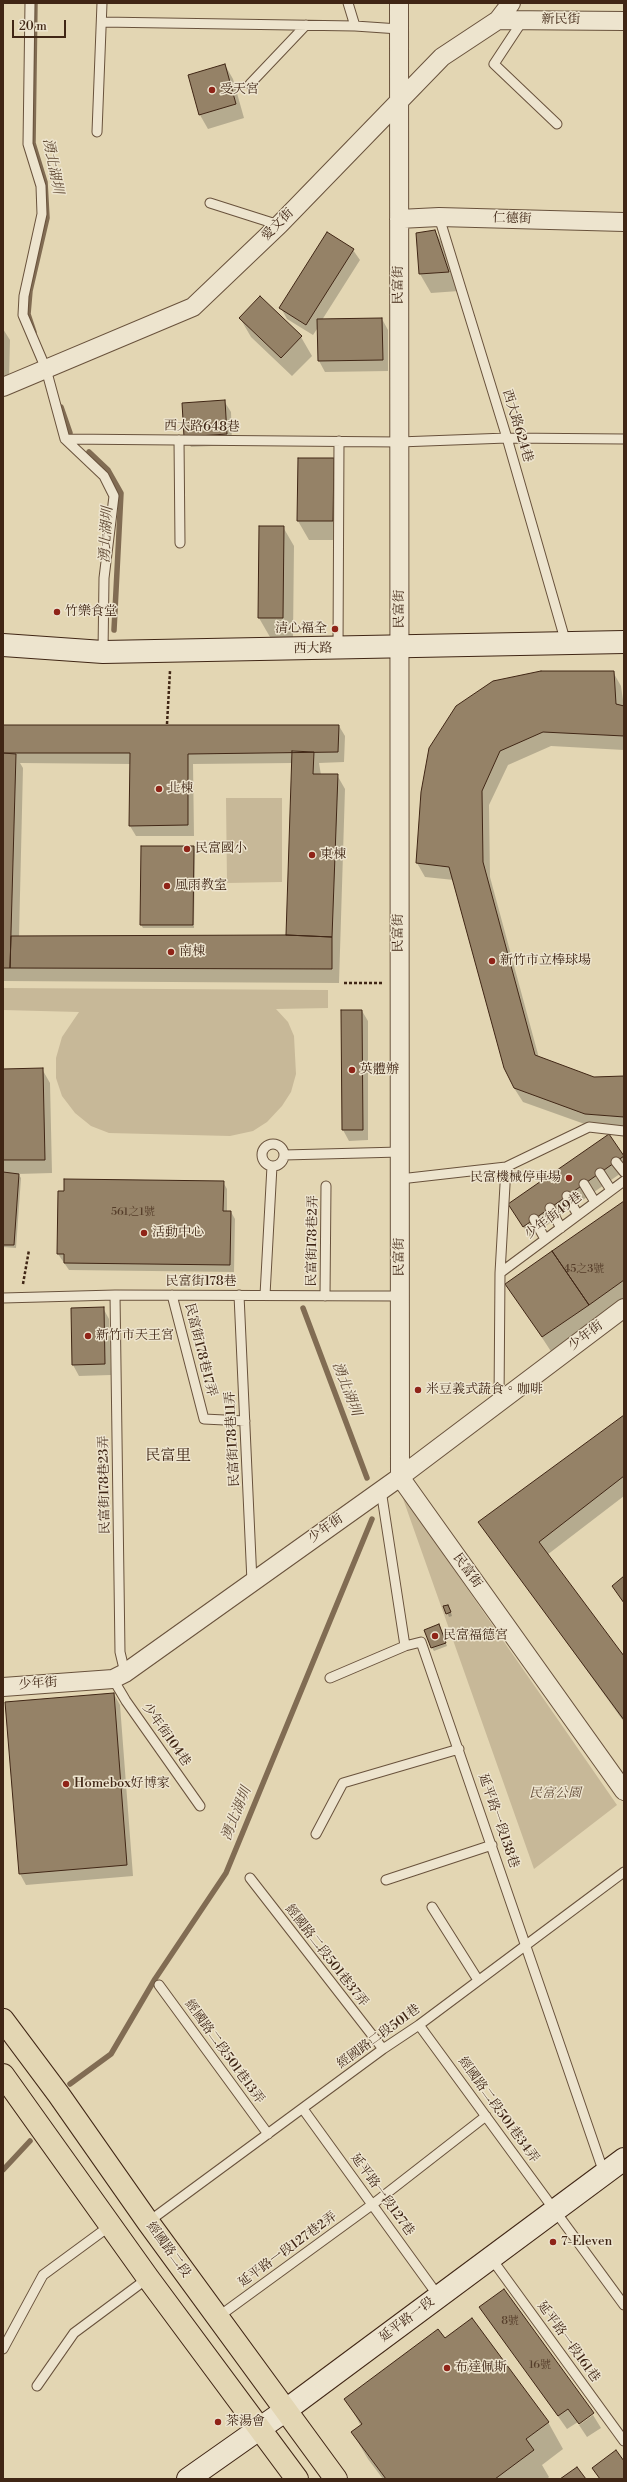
<!DOCTYPE html>
<html>
<head>
<meta charset="utf-8">
<style>
	body { margin:0 }
	#map { position:relative; width:627px; height:2482px; overflow:hidden; background:#e3d6b3; font-family:"Libre Bodoni",serif }
	canvas { display:block }
	.frame { position:absolute; inset:0; border:4px solid #402615; pointer-events:none }
	.scale { position:absolute; left:12px; top:20px; width:54px; height:18px; box-sizing:border-box; border:2px solid #402615; border-top:0; padding-left:5px; font-size:12px; line-height:14px; white-space:nowrap; color:#402615; -webkit-text-stroke:3px #ede4ce; paint-order:stroke }
</style>
</head>
<body>
<div id="map">
<canvas width="627" height="2482"></canvas>
<div class="frame"></div>
<div class="scale">20 m</div>
</div>
<script>
const context = document.querySelector('canvas').getContext('2d');
context.lineJoin = 'round';
function fill(path, color) { context.fillStyle = color; context.fill(path, 'evenodd'); }
const poly = rows => new Path2D(rows.map(r => 'M' + r).join(''));
function trace(path, color, width, dash) { context.strokeStyle = color; context.lineWidth = width; context.lineCap = dash ? 'butt' : 'round'; context.setLineDash(dash || []); context.stroke(path); }
function write(font, color, halo, rows, align = 'center') {
  context.font = font + ' "Libre Bodoni","Noto Serif TC",serif'; context.lineWidth = 3; context.setLineDash([]); context.textBaseline = 'middle'; context.strokeStyle = halo; context.fillStyle = color; for (const [text, x, y, turn = 0] of rows) {
    context.save(); context.translate(x, y); context.rotate((+turn || 0) * Math.PI / 180); context.textAlign = isNaN(turn) ? turn : align; if (halo) context.strokeText(text, 0, 0); context.fillText(text, 0, 0); context.restore();
  }
}
const green = poly([
	[226,798,282,798,282,882,227,883],
	[3,988,328,990,328,1008,276,1009,288,1022,294,1036,296,1074,291,1092,282,1106,267,1122,253,1131,230,1136,109,1133,91,1126,75,1113,62,1096,56,1078,56,1058,62,1037,79,1012,3,1010],
	[401,1493,617,1805,534,1869]
]);
const shadow = poly([
	[225,65,233,79,244,118,208,129,200,115,189,75],
	[435,231,446,250,459,291,431,293,420,274,417,234],
	[353,250,360,260,322,320,382,319,388,330,388,371,325,372,319,361,319,326,313,335,287,319,281,308],
	[240,318,301,337,312,356,292,376,251,337],
	[3,329,10,340,9,378,3,378],
	[224,401,231,412,232,445,191,447,185,437],
	[299,459,333,459,344,478,344,540,309,540,298,521],
	[283,527,294,546,293,637,270,637,259,618],
	[613,672,621,686,624,707,624,750,551,746,508,765,489,805,490,877,539,1058,594,1078,624,1077,624,1130,593,1127,523,1102,514,1088,454,880,425,877,417,863,422,792],
	[3,726,339,726,345,736,344,762,319,763,321,775,337,775,345,789,339,983,3,981],
	[20,763,131,764,130,826,136,836,194,836,193,764,293,763,287,936,19,937,23,768],
	[194,847,195,851,194,928,143,928,141,925],
	[362,1011,368,1021,368,1140,349,1141,343,1130],
	[42,1069,50,1083,52,1173,18,1174,21,1178,16,1248,3,1247,3,1070],
	[608,1135,624,1158,624,1171,530,1237,509,1205],
	[223,1182,227,1189,227,1212,231,1212,235,1219,234,1272,69,1270,58,1254,59,1192],
	[624,1202,624,1307,554,1356,507,1284],
	[103,1308,109,1319,111,1375,79,1376,73,1365,72,1309],
	[624,1417,624,1496,547,1555,624,1658,624,1722,480,1522],
	[445,1607,450,1609,452,1616,449,1617],
	[441,1629,447,1646,434,1651,432,1648],
	[114,1694,120,1705,133,1876,26,1885,20,1874,6,1703],
	[481,2308,592,2413,567,2429],
	[445,2339,548,2422,563,2449,542,2465,549,2477,547,2479,383,2479,368,2459,352,2432,361,2426,346,2399],
	[593,2415,601,2428,587,2437,579,2425]
]);
const stream = poly([
	[34,332,28,314,30,291,47,218,45,182,33,143,35,3],
	[61,407,70,433],
	[89,452,108,470,121,493,114,630],
	[303,1308,367,1478],
	[70,2084,111,2054,155,1979,226,1873,372,1519],
	[3,2170,30,2141]
]);
const building = poly([
	[225,64,236,104,199,115,188,75,225,64],
	[435,230,449,272,419,274,416,233,435,230],
	[327,232,354,249,306,325,279,308,327,232],
	[260,296,302,336,281,358,239,318,260,296],
	[382,318,383,360,318,361,317,319,382,318],
	[225,400,227,434,184,437,182,403,225,400],
	[298,458,334,458,333,521,297,521,298,458],
	[259,526,284,526,283,618,258,618,259,526],
	[541,671,614,671,616,704,624,706,624,736,543,732,500,751,482,791,483,862,535,1055,594,1077,624,1076,624,1117,585,1114,514,1088,504,1068,449,867,416,863,421,792,429,748,456,706,493,681,541,671],
	[3,725,339,725,338,752,188,754,188,825,129,826,130,753,3,753,3,725],
	[292,751,314,752,313,774,338,774,332,937,286,935,292,751],
	[3,753,16,754,10,968,3,968,3,753],
	[141,846,194,846,193,925,140,925,141,846],
	[286,935,332,937,332,969,10,968,11,936,286,935],
	[341,1010,362,1010,363,1130,342,1130,341,1010],
	[43,1068,45,1160,3,1160,3,1069,43,1068],
	[609,1134,624,1156,523,1227,508,1204,609,1134],
	[3,1172,19,1174,14,1245,3,1245,3,1172],
	[64,1179,224,1181,223,1211,231,1211,230,1265,64,1263,64,1254,57,1254,58,1191,64,1191,64,1179],
	[624,1201,624,1280,589,1305,552,1251,624,1201],
	[552,1251,589,1305,542,1337,505,1284,552,1251],
	[104,1307,105,1364,72,1365,71,1308,104,1307],
	[624,1415,624,1476,539,1542,624,1656,624,1720,478,1522,624,1415],
	[624,1576,624,1603,612,1586,624,1576],
	[448,1605,451,1612,446,1614,443,1606,448,1605],
	[439,1624,446,1643,431,1648,424,1630,439,1624],
	[114,1693,127,1865,19,1874,5,1702,114,1693],
	[504,2289,594,2413,579,2424,568,2409,558,2416,479,2307,504,2289],
	[472,2318,549,2422,526,2439,534,2450,495,2479,386,2479,351,2432,362,2424,344,2399,438,2329,445,2338,472,2318],
	[616,2450,624,2461,624,2479,600,2479,592,2468,616,2450],
	[577,2467,586,2479,560,2479,577,2467]
]);
const path = poly([
	[167,724,170,671],
	[344,983,383,983],
	[23,1284,29,1250]
]);
const lane = poly([
	[30,3,28,144,41,186,42,214,24,296,23,315,46,369,65,439,104,476,114,496,104,578,103,652],
	[348,3,355,26],
	[523,20,494,64,557,124],
	[102,22,355,26,399,29],
	[250,84,306,25],
	[97,132,102,3],
	[210,203,279,225],
	[439,217,507,438,566,643],
	[65,439,399,442,507,438,624,439],
	[179,440,180,543],
	[338,648,339,441],
	'262 1155a11 11 0 1 1 22 0a11 11 0 1 1-22 0Z',
	[284,1155,400,1152],
	[616,1162,624,1172],
	[600,1173,611,1190],
	[400,1179,506,1167,589,1127,624,1131],
	[584,1184,595,1202],
	[567,1196,578,1215],
	[550,1208,561,1228],
	[534,1219,545,1239],
	[500,1273,506,1167],
	[115,1295,120,1652,125,1673],
	[172,1295,204,1419,245,1421],
	[239,1295,252,1582],
	[265,1295,272,1166],
	[325,1296,326,1186],
	[3,1298,115,1295,400,1296],
	[499,1402,500,1273,624,1181],
	[381,1490,405,1646,421,1642,604,2173],
	[330,1678,405,1646],
	[113,1679,126,1701,200,1806],
	[316,1834,343,1783,459,1749],
	[250,1878,383,2049],
	[386,1880,492,1845],
	[432,1907,478,1980],
	[159,1985,268,2134],
	[419,2025,624,2305],
	[303,2109,439,2297],
	[148,2222,383,2049,419,2025,624,1872],
	[491,2258,624,2441],
	[218,2317,373,2204,486,2116],
	[3,2349,43,2275,111,2225],
	[37,2386,74,2333,148,2278]
]);
const street = poly([
	[399,3,400,1477,624,1791],
	[498,20,624,21],
	[399,219,439,217,624,222],
	[3,387,193,307,279,225,442,57,498,20,511,3],
	[3,1687,113,1679,125,1673,400,1477,624,1308]
]);
const secondary = poly([
	[3,645,103,652,624,642],
	[188,2479,286,2410,624,2159]
]);
const primary = poly([
	[3,2020,59,2095,148,2222,336,2479],
	[3,2075,148,2278,297,2479]
]);
const markers = [
	[212,90,4,"#8f2418"],
	[57,612,4,"#8f2418"],
	[335,629,4,"#8f2418"],
	[159,789,4,"#8f2418"],
	[187,849,4,"#8f2418"],
	[312,855,4,"#8f2418"],
	[167,886,4,"#8f2418"],
	[171,952,4,"#8f2418"],
	[492,961,4,"#8f2418"],
	[352,1070,4,"#8f2418"],
	[569,1178,4,"#8f2418"],
	[144,1233,4,"#8f2418"],
	[88,1336,4,"#8f2418"],
	[418,1390,4,"#8f2418"],
	[435,1636,4,"#8f2418"],
	[66,1784,4,"#8f2418"],
	[553,2242,4,"#8f2418"],
	[447,2368,4,"#8f2418"],
	[218,2422,4,"#8f2418"]
];
const numberNames = [
	["561之1號",133,1212],
	["45之3號",584,1269],
	["8號",510,2321],
	["16號",540,2365]
];
const streetNames = [
	["新民街",561,20],
	["仁德街",512,219,2],
	["愛文街",278,225,-45],
	["民富街",399,285,-90],
	["西大路624巷",517,426,73],
	["西大路648巷",202,427,1],
	["民富街",400,609,-90],
	["西大路",313,649,-1],
	["民富街",399,933,-90],
	["少年街49巷",554,1216,-37],
	["民富街178巷2弄",313,1241,-89],
	["民富街",400,1257,-90],
	["民富街178巷",201,1282],
	["少年街",586,1336,-37],
	["民富街178巷17弄",200,1350,76],
	["民富街178巷11弄",233,1439,-93],
	["民富街178巷23弄",105,1485,-91],
	["少年街",326,1529,-35],
	["民富街",467,1571,54],
	["少年街",38,1684,-4],
	["少年街104巷",166,1735,55],
	["延平路一段138巷",498,1821,71],
	["經國路二段501巷37弄",326,1956,52],
	["經國路二段501巷",379,2037,-36],
	["經國路二段501巷13弄",224,2052,54],
	["經國路二段501巷34弄",498,2110,54],
	["延平路一段127巷",382,2195,54],
	["經國路二段",168,2250,54],
	["延平路一段127巷2弄",288,2250,-36],
	["延平路一段",407,2320,-37],
	["延平路一段161巷",568,2342,54]
];
const poiNames = [
	["受天宮",220,90],
	["竹樂食堂",65,612],
	["清心福全",327,629,"right"],
	["北棟",167,789],
	["民富國小",195,849],
	["東棟",320,855],
	["風雨教室",175,886],
	["南棟",179,952],
	["新竹市立棒球場",500,961],
	["英體辦",360,1070],
	["民富機械停車場",561,1178,"right"],
	["活動中心",152,1233],
	["新竹市天王宮",96,1336],
	["米豆義式蔬食。咖啡",426,1390],
	["民富福德宮",443,1636],
	["Homebox好博家",74,1784],
	["7-Eleven",561,2242],
	["布達佩斯",455,2368],
	["茶湯會",226,2422]
];
const parkNames = [
	["民富公園",555,1794]
];
const waterNames = [
	["湧北湖圳",52,166,79],
	["湧北湖圳",107,535,-87],
	["湧北湖圳",346,1389,69],
	["湧北湖圳",237,1814,-68]
];
const quarterNames = [
	["民富里",168,1456]
];
fill(green, '#c7b898');
fill(shadow, '#0003');
trace(stream, '#816c53', 5.5);
fill(building, '#958267');
trace(building, '#402615', 1);
trace(lane, '#69523c', 11);
trace(street, '#69523c', 20);
trace(secondary, '#402615', 24);
trace(primary, '#402615', 24);
trace(path, '#402615', 2.5, [3, 2]);
trace(lane, '#ede4ce', 9);
trace(street, '#ede4ce', 18);
trace(secondary, '#ede4ce', 22);
trace(primary, '#e3d6b3', 22);
for (const [x, y, r, color] of markers) { const dot = new Path2D(); dot.arc(x, y, r, 0, 2 * Math.PI); context.fillStyle = color; context.fill(dot); trace(dot, '#ede4ce', 1.5); }
write('11px', '#553d2a', null, numberNames);
write('13px', '#402615', '#ede4ce', streetNames);
write('13px', '#402615', '#ede4ce', poiNames, 'left');
write('italic 13px', '#624a36', '#ede4ce', parkNames);
write('italic 14px', '#604934', '#ede4ce', waterNames);
write('15px', '#402615', '#ede4ce', quarterNames);
</script>
</body>
</html>
